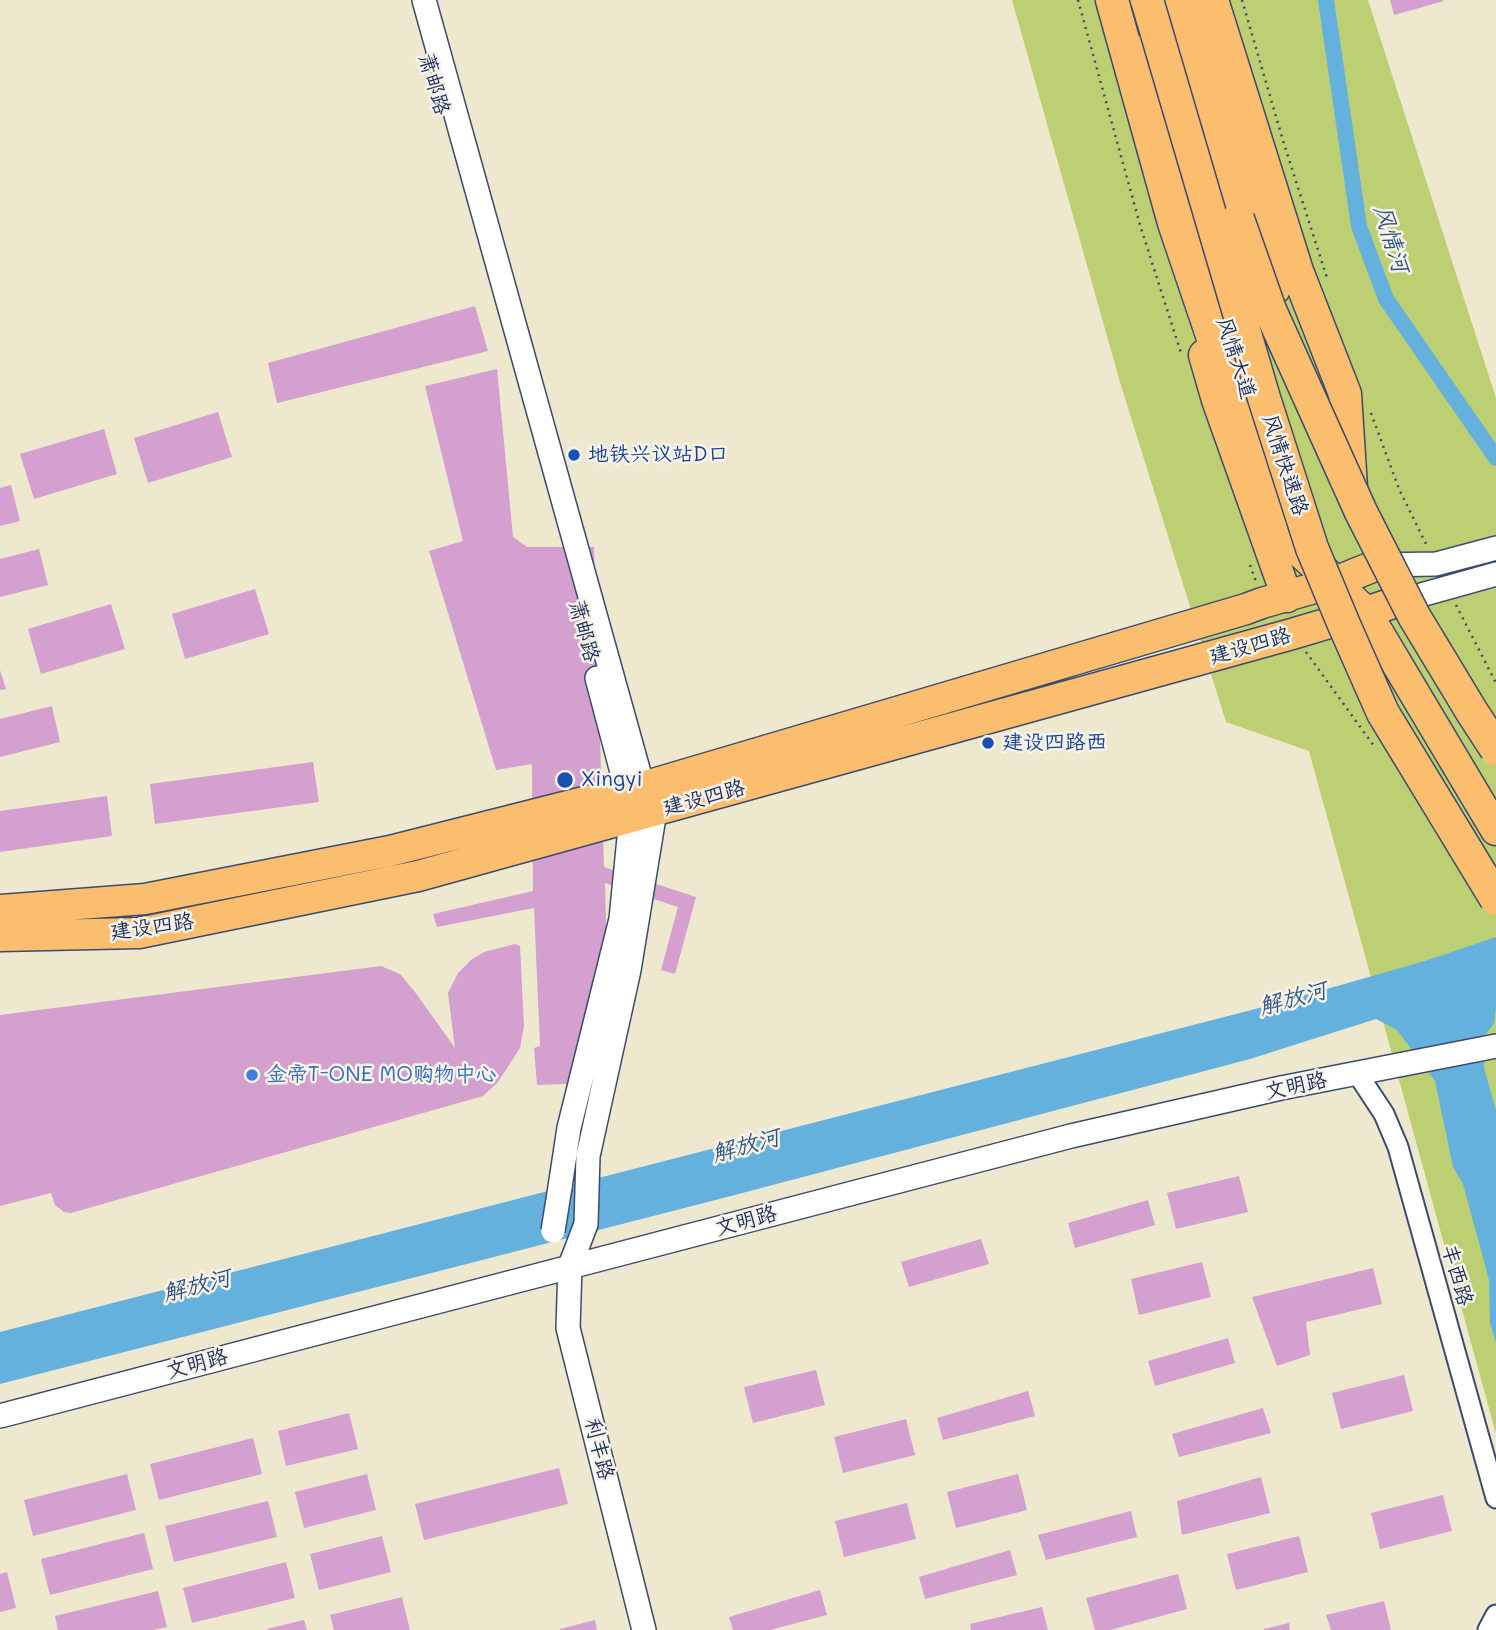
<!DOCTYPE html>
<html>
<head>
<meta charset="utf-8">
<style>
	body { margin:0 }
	canvas { display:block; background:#eee8cf }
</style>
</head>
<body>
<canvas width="1496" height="1630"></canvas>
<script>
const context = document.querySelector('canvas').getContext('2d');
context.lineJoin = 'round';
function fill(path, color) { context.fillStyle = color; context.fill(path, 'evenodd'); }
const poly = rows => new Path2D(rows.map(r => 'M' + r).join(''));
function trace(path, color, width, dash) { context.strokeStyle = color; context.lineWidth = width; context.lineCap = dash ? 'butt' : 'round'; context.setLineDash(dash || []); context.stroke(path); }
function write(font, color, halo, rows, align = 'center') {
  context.font = font + ' Mali,"LXGW WenKai TC",sans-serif'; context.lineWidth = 5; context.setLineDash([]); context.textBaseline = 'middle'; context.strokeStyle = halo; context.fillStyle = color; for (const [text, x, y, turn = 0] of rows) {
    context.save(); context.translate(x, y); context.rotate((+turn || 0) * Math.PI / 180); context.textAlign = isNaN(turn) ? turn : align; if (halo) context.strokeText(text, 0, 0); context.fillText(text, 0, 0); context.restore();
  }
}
const green = poly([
	[1012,0,1368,0,1496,398,1496,1434,1309,751,1226,722,1120,382]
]);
const water = poly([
	[1496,937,1496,1008,1494,1024,1486,1033,1484,1068,1496,1110,1496,1343,1490,1323,1489,1280,1463,1184,1453,1167,1435,1081,1397,1030,1376,1019,1250,1059,731,1196,0,1384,0,1332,1267,1006,1425,961]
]);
const canal = poly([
	[1326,0,1359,226,1386,299,1496,458]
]);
const building = poly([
	[1390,0,1443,0,1444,1,1394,15],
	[475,306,488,351,277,403,268,363],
	[497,369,513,537,527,547,594,547,604,867,696,897,675,974,661,970,678,907,605,883,609,1039,615,1082,537,1085,534,1048,540,1046,534,908,437,927,433,914,533,891,532,764,496,770,429,551,463,541,425,386],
	[218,412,232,457,148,483,134,438],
	[104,429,117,474,34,499,20,454],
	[11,485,20,521,0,526,0,488],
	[39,549,48,585,0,597,0,559],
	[255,589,269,634,185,659,172,614],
	[111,604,125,649,41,674,28,629],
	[0,670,6,689,0,690],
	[52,706,60,742,0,757,0,719],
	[313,762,319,802,155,824,150,784],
	[107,796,112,836,0,852,0,811],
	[515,944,520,946,524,1026,520,1048,498,1082,483,1096,71,1213,64,1212,55,1205,51,1193,0,1206,0,1015,381,966,400,974,415,992,455,1048,448,993,458,973,471,960,484,952],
	[1239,1176,1248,1212,1176,1229,1167,1193],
	[1148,1200,1155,1225,1075,1248,1068,1223],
	[981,1239,989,1264,909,1287,901,1262],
	[1202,1262,1211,1297,1139,1315,1131,1279],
	[1373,1268,1382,1304,1306,1322,1310,1355,1277,1366,1252,1297],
	[1228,1338,1235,1363,1155,1386,1148,1361],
	[816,1370,825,1405,753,1423,744,1387],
	[1404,1375,1413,1411,1341,1429,1332,1393],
	[1028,1391,1035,1416,943,1440,937,1418],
	[1263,1408,1271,1433,1179,1457,1172,1434],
	[349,1413,358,1449,286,1466,278,1431],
	[906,1419,915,1455,843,1473,834,1437],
	[253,1438,262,1474,159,1500,150,1464],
	[559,1468,568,1504,424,1540,415,1504],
	[127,1474,136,1510,33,1536,24,1500],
	[367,1474,376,1510,304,1528,295,1492],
	[1018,1474,1027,1510,956,1528,947,1492],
	[1261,1477,1270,1513,1182,1535,1177,1501],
	[1443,1495,1452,1531,1380,1549,1371,1513],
	[268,1501,277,1537,174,1562,165,1526],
	[907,1503,916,1539,844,1557,835,1521],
	[1131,1511,1137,1537,1046,1560,1038,1535],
	[144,1533,153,1569,50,1595,41,1559],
	[382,1536,391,1572,319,1590,310,1554],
	[1299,1536,1308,1572,1236,1590,1227,1554],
	[1010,1550,1017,1575,925,1599,919,1577],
	[286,1562,295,1598,192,1623,183,1588],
	[7,1572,16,1608,0,1612,0,1574],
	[1178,1574,1187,1609,1110,1630,1095,1630,1086,1598],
	[820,1590,827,1615,770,1630,733,1630,729,1617],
	[158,1591,167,1627,153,1630,58,1630,55,1616],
	[402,1597,410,1630,334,1630,330,1615],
	[1384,1601,1391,1630,1331,1630,1326,1615],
	[1042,1607,1048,1630,971,1630,970,1624],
	[304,1620,307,1630,267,1630,267,1629],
	[595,1620,597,1630,560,1630,560,1629],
	[1289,1623,1290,1630,1264,1630,1264,1629]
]);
const path = poly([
	[1078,0,1140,225,1181,353],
	[1242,0,1284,144,1328,281],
	[1371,413,1399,489,1427,546],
	[1250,565,1256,582],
	[1456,605,1496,683],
	[1306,652,1374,746]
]);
const minor = poly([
	[1357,1073,1384,1114,1398,1147,1496,1498],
	[1488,1630,1496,1615]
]);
const tertiary = poly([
	[424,0,643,787,655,811,629,970,588,1156,586,1224,570,1266,568,1328,644,1630],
	[1377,565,1436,564,1496,548],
	[1396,602,1496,574],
	[560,1187,569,1128,621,919,631,818,627,791,597,678],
	[0,1416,1071,1136,1281,1088,1496,1046]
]);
const primary = poly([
	[1194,0,1266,251,1275,289],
	[1141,51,1242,378],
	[1204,355,1217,400,1287,597],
	[1351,598,1366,612,1496,830],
	[0,910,145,899,390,851,643,787,1246,609,1262,603,1335,582,1377,565],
	[0,936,139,933,418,876,1292,634,1366,612,1396,602]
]);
const trunk = poly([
	[1112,0,1174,223,1262,483,1289,541,1327,575],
	[1174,0,1238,219],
	[1212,0,1297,271,1345,394,1351,487]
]);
const tertiaryBridge = poly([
	[553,1231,560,1187]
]);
const trunkBridge = poly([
	[1147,0,1264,398,1312,548,1345,627,1383,713,1496,899],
	[1238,219,1270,310,1361,512,1414,616,1472,712,1496,749]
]);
const markers = [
	[574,455,7,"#1a4fb4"],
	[988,743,7,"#1a4fb4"],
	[565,780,9,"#1a4fb4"],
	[252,1075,7,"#3f7fe0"]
];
const streetNames = [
	["萧邮路",434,84,74],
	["风情大道",1236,358,72],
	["风情快速路",1285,465,72],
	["萧邮路",584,631,75],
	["建设四路",1250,646,-16],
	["建设四路",704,798,-15],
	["建设四路",152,927,-8],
	["文明路",1296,1086,-12],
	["文明路",746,1221,-15],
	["丰西路",1457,1275,74],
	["文明路",197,1364,-15],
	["利丰路",599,1449,76]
];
const transitNames = [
	["地铁兴议站D口",588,455],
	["建设四路西",1002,743],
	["Xingyi",581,780]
];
const shopNames = [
	["金帝T-ONE MO购物中心",266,1075]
];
const waterNames = [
	["风情河",1391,239,73],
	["解放河",1293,999,-15],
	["解放河",746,1146,-15],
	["解放河",197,1286,-14]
];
fill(green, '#bccf72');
fill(water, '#65b1de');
trace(canal, '#65b1de', 16);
fill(building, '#d4a0d0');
trace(minor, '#3b4b6f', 23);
trace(tertiary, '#3b4b6f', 26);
trace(primary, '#3b4b6f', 33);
trace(trunk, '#3b4b6f', 35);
trace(path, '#3b4b6f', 2.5, [2, 5]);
trace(minor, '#fff', 19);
trace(tertiary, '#fff', 23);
trace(primary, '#fbbe6e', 30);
trace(trunk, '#fbbe6e', 32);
trace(tertiaryBridge, '#3b4b6f', 26, []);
trace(trunkBridge, '#3b4b6f', 35, []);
trace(tertiaryBridge, '#fff', 23);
trace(trunkBridge, '#fbbe6e', 32);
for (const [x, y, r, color] of markers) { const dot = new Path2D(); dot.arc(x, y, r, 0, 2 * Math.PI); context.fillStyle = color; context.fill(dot); trace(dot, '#f7f3e8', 2.5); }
write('21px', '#1b2f5e', '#f7f3e8', streetNames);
write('21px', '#164399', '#f7f3e8', transitNames, 'left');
write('21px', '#366cbe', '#f7f3e8', shopNames, 'left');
write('italic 23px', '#315684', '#f7f3e8', waterNames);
</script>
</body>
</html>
